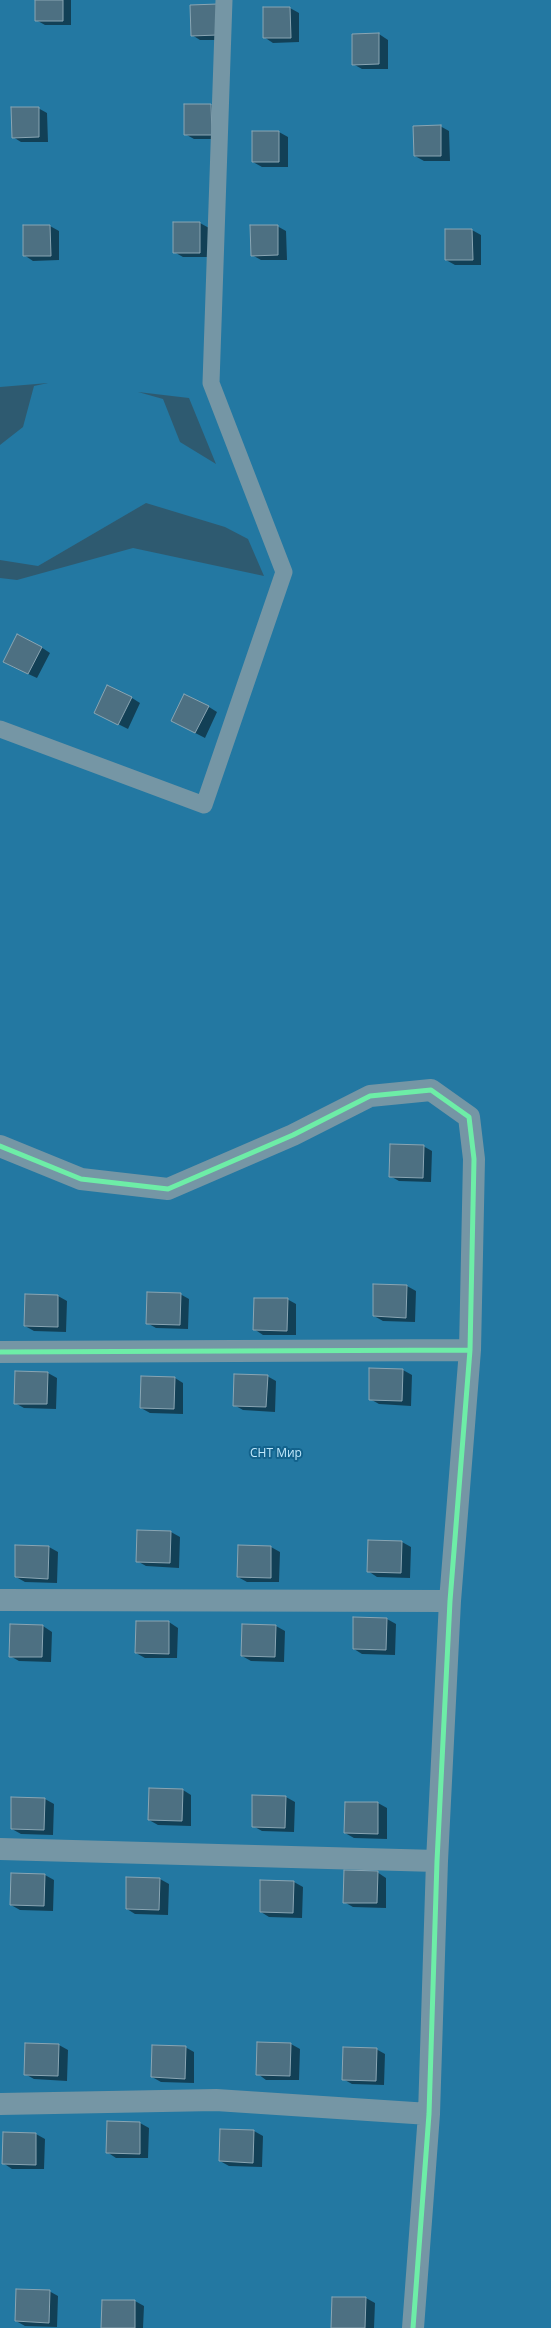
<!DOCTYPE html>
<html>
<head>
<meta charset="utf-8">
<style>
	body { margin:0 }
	canvas { display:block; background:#2e5a70 }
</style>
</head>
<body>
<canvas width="551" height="2328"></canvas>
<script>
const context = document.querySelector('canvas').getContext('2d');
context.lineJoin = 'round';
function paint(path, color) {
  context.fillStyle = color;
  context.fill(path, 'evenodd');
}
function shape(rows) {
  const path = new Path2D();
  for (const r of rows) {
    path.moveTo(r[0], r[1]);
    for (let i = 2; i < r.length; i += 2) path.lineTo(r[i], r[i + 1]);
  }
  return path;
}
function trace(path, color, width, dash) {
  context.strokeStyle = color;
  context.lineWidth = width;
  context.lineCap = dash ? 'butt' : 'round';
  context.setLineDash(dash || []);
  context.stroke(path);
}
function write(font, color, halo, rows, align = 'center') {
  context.font = font + ' "Open Sans",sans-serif';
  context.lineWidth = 4;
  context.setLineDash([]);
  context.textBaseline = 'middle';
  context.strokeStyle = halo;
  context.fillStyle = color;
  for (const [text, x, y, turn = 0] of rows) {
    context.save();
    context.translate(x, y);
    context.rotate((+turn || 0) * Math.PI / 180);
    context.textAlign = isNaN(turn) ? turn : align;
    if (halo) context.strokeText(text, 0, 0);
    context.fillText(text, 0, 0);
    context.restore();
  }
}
paint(shape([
	[0,0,551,0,551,2328,0,2328,0,578,17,580,133,548,264,576,248,539,225,527,146,503,38,566,0,560,0,445,23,427,34,386,48,383,0,387],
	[138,392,189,398,216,464,180,442,163,399]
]), '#2378a2');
paint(shape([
	[36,0,71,0,71,25,45,25,36,20],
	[191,6,227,40,200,40,192,35],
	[264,8,290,8,299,13,299,42,273,43,264,37],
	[379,34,388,40,388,69,362,69,353,64],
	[211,105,220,110,220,139,194,139,185,134],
	[38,108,47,113,48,142,21,142,13,137],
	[440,126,449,131,450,161,424,161,415,156],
	[279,132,288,137,288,167,262,167,253,162],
	[200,223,209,228,209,257,183,257,174,252],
	[50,226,59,231,59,260,33,261,24,255],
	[277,226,286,231,287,260,261,260,252,255],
	[446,230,472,230,481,235,481,265,455,265,446,260],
	[41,647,50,653,37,678,13,667],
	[132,698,140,703,128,729,104,717],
	[209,707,217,712,205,738,172,721],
	[423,1146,432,1151,431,1182,399,1181,390,1176],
	[374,1285,407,1286,416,1291,415,1322,383,1321,374,1316],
	[180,1294,189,1299,188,1329,156,1328,147,1323],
	[26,1295,58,1296,67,1301,66,1332,34,1331,25,1326],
	[287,1299,296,1304,296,1335,263,1335,254,1329],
	[370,1369,403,1370,412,1375,411,1406,379,1404,370,1399],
	[16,1372,48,1373,57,1378,56,1409,24,1408,15,1403],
	[267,1376,276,1381,275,1412,243,1410,234,1405],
	[175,1378,183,1383,183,1414,150,1413,141,1408],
	[171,1532,180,1537,179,1568,146,1566,137,1561],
	[402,1542,411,1547,410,1578,377,1577,368,1571],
	[239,1546,271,1547,280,1552,279,1582,247,1582,238,1577],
	[49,1547,58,1552,57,1583,25,1582,16,1577],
	[387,1619,396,1624,395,1655,362,1654,354,1649],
	[137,1622,169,1622,178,1628,177,1658,145,1658,136,1653],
	[10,1625,43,1626,52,1632,51,1662,19,1661,10,1656],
	[276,1626,285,1631,284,1662,251,1661,242,1656],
	[183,1790,191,1795,191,1826,158,1825,149,1820],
	[286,1797,295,1802,294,1832,262,1831,253,1826],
	[45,1799,54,1804,53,1835,21,1834,12,1829],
	[346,1803,378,1803,387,1808,387,1839,354,1838,345,1833],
	[377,1872,386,1878,386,1908,353,1907,344,1902],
	[45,1875,54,1880,53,1911,20,1910,11,1905],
	[160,1879,169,1884,168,1915,135,1914,127,1909],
	[294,1882,303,1887,302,1918,269,1917,261,1912],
	[291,2044,300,2049,299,2080,266,2080,258,2074],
	[59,2045,68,2050,67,2081,34,2079,25,2074],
	[185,2047,194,2052,194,2083,161,2082,152,2077],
	[376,2049,385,2054,384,2085,352,2084,343,2079],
	[140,2123,149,2128,148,2158,116,2158,107,2152],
	[254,2131,263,2136,262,2167,229,2166,220,2161],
	[4,2133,36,2134,45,2139,44,2169,12,2169,3,2163],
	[49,2291,58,2296,57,2327,25,2326,16,2321],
	[366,2298,375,2303,374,2328,333,2328],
	[103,2301,135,2301,144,2306,143,2328,102,2328]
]), '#0007');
const building = shape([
	[35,0,63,0,63,21,35,21,35,0],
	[218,4,218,35,191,36,190,5,218,4],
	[263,7,290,7,291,38,263,38,263,7],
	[379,33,379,64,352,65,352,34,379,33],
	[184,104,211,104,212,135,184,135,184,104],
	[11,107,39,107,39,137,12,138,11,107],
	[441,125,441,156,414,156,413,126,441,125],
	[252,131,279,131,279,162,252,162,252,131],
	[173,222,200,222,200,253,173,253,173,222],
	[23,225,50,225,51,256,23,256,23,225],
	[250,225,278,225,278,255,251,256,250,225],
	[445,229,472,229,473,260,445,260,445,229],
	[17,634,42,647,28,674,3,662,17,634],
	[107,685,132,697,118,725,94,713,107,685],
	[184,694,209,706,195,733,171,721,184,694],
	[390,1144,424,1145,423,1178,389,1177,390,1144],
	[373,1284,407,1285,406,1318,373,1316,373,1284],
	[147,1292,181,1293,180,1325,146,1324,147,1292],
	[25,1294,58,1295,58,1327,24,1326,25,1294],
	[254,1298,288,1298,287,1331,253,1330,254,1298],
	[369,1368,403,1369,402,1401,369,1400,369,1368],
	[15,1371,48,1372,47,1404,14,1404,15,1371],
	[234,1374,268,1375,266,1407,233,1406,234,1374],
	[141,1376,175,1377,174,1409,140,1408,141,1376],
	[137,1530,171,1531,170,1563,136,1562,137,1530],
	[368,1540,402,1541,401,1573,367,1572,368,1540],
	[15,1545,49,1546,48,1579,15,1577,15,1545],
	[238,1545,271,1546,271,1578,237,1577,238,1545],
	[353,1617,387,1618,386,1650,353,1649,353,1617],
	[136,1621,169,1621,169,1654,135,1653,136,1621],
	[10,1624,43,1625,42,1657,9,1657,10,1624],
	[242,1624,276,1625,275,1657,241,1656,242,1624],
	[149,1788,183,1789,182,1821,148,1820,149,1788],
	[252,1795,286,1796,285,1828,252,1827,252,1795],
	[11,1797,45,1798,44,1830,11,1829,11,1797],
	[345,1802,378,1802,378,1834,344,1833,345,1802],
	[344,1870,378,1871,377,1903,343,1903,344,1870],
	[11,1873,45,1874,44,1906,10,1905,11,1873],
	[126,1877,160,1878,159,1910,126,1909,126,1877],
	[260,1880,294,1881,293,1913,260,1912,260,1880],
	[257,2042,291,2043,290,2076,256,2075,257,2042],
	[25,2043,59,2044,58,2076,24,2075,25,2043],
	[152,2045,186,2046,185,2079,151,2077,152,2045],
	[343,2047,377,2048,376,2081,342,2080,343,2047],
	[107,2121,140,2122,140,2154,106,2153,107,2121],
	[220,2129,254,2130,253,2163,219,2161,220,2129],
	[3,2132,36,2133,36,2165,2,2164,3,2132],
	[16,2289,50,2290,49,2323,15,2321,16,2289],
	[332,2297,366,2297,365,2328,331,2328,332,2297],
	[102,2300,135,2300,135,2328,101,2328,102,2300]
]);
paint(building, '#4d7082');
trace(building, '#89a5b3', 1);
trace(shape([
	[0,729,204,805,284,572,211,383,224,0]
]), '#7596a5', 17);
trace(shape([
	[0,1146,81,1179,168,1189,293,1135,370,1096,431,1090,469,1117,474,1159,470,1350,450,1601,437,1861,429,2114,413,2328],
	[0,1352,470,1350],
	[0,1600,450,1601],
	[0,1849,437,1861],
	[0,2104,216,2100,429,2114]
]), '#7596a5', 22);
trace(shape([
	[0,1146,81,1179,168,1189,293,1135,370,1096,431,1090,469,1117,474,1159,470,1350,450,1601,437,1861,429,2114,413,2328],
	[0,1352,470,1350]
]), '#6deda7', 5);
write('12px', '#c1e9fc', '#12628c', [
	["СНТ Мир",276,1454]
]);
</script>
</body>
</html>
